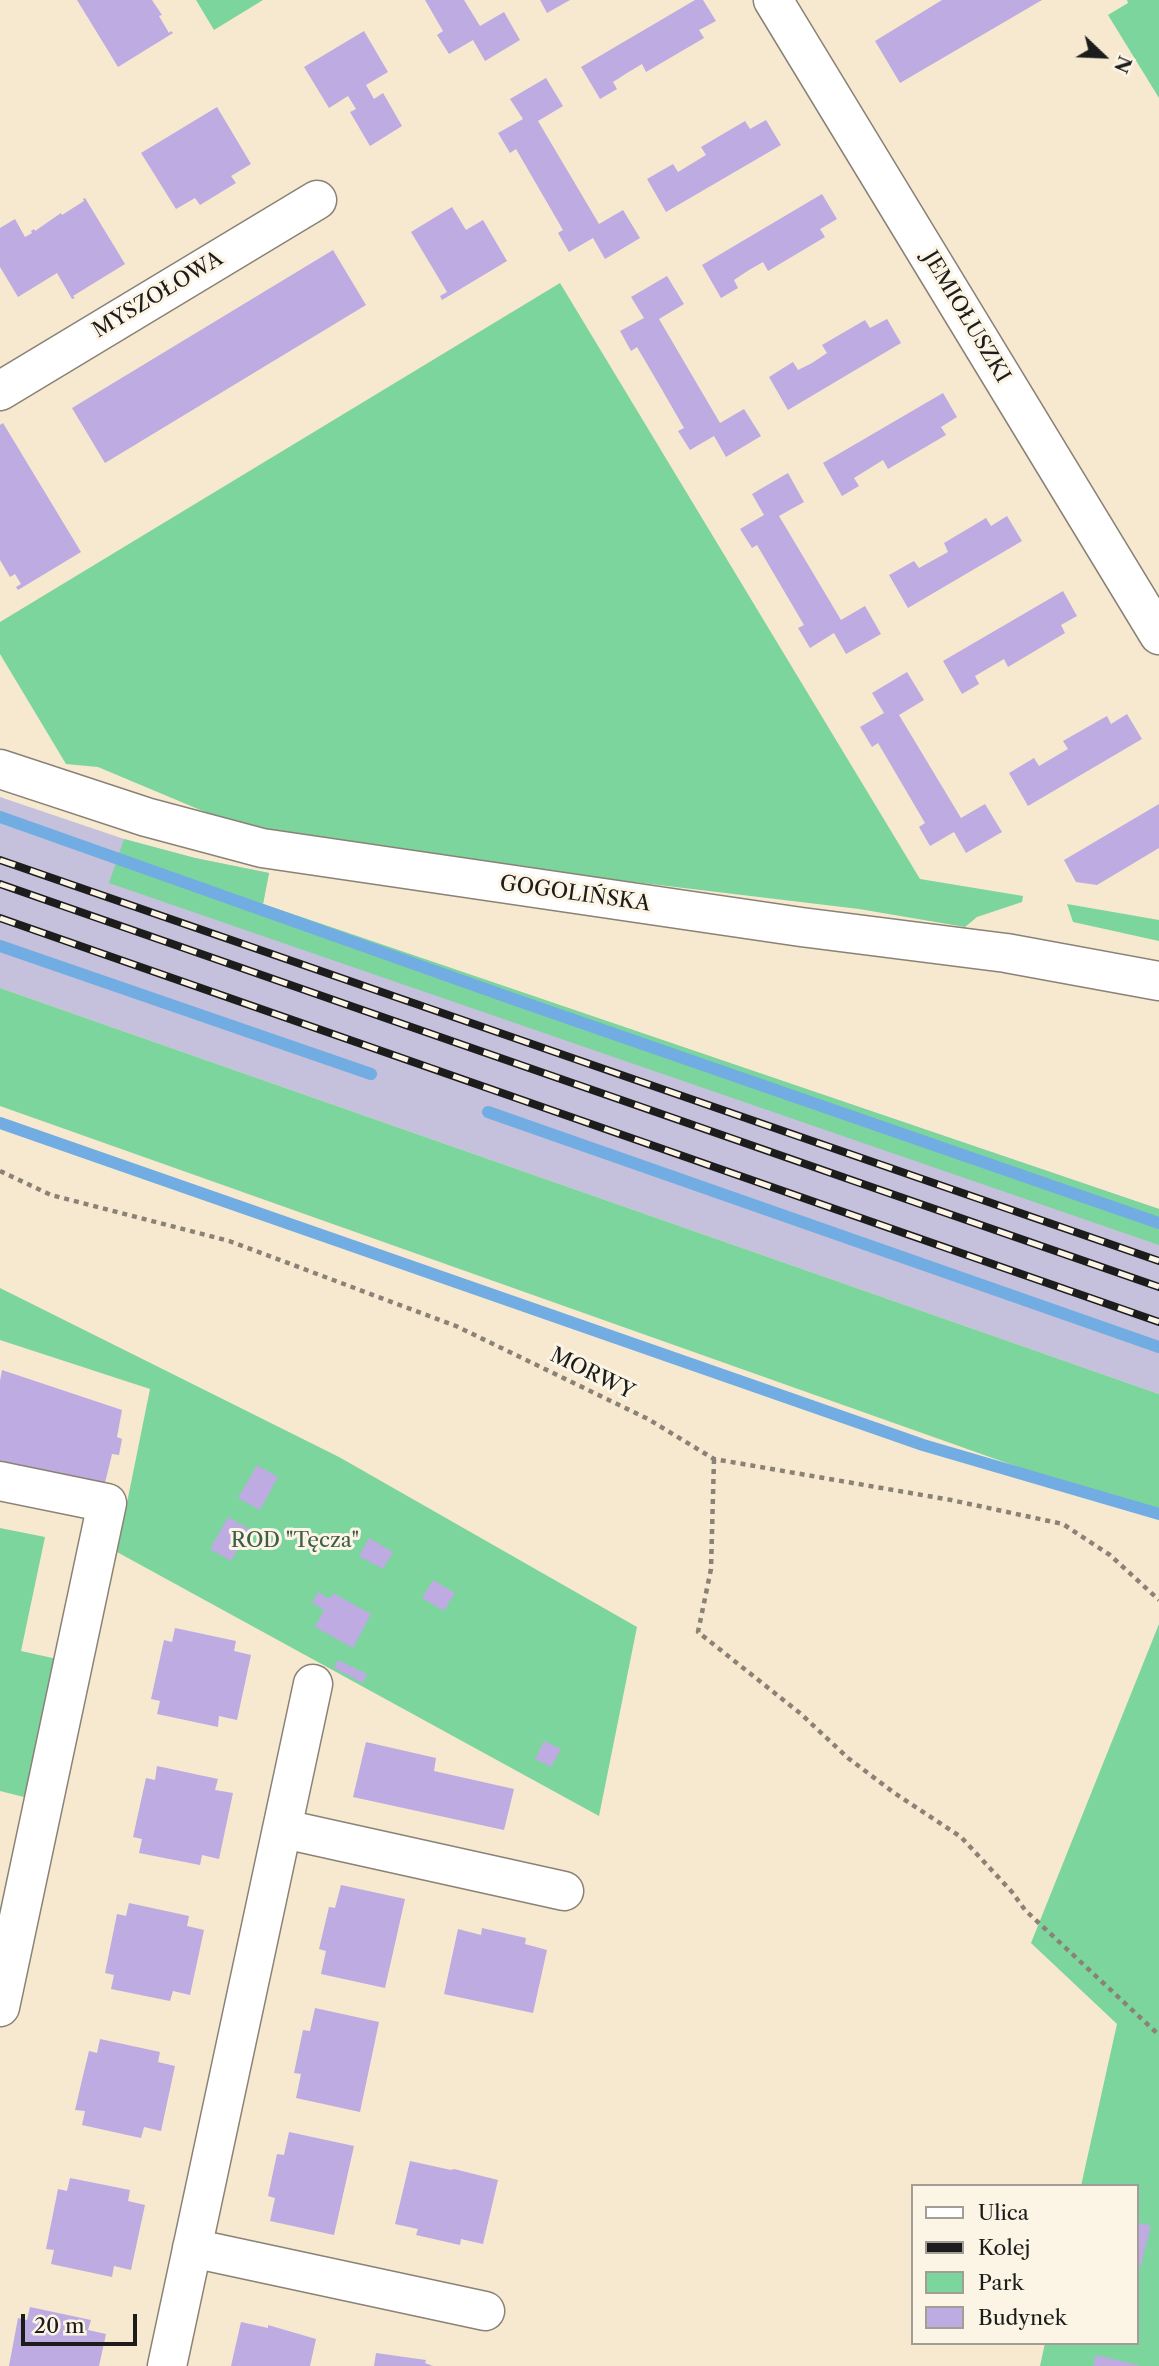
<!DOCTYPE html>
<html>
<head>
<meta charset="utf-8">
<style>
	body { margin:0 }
	#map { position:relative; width:1159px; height:2366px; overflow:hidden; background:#f7e8d0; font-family:"Libre Caslon Text",serif }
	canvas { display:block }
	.legend { position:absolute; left:911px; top:2184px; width:228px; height:161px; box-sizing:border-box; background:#fcf5e5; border:2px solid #a29e95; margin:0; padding:9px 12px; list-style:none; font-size:21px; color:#1c1c1c }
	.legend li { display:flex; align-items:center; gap:14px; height:35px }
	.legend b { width:35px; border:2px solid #a29e95 }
	.north { position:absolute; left:1068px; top:21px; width:70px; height:70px; -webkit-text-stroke:5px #fcf5e5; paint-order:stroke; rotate:113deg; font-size:19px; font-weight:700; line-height:28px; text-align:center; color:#1c1c1c }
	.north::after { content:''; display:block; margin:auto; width:24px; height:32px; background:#1c1c1c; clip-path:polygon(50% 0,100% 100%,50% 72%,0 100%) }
	.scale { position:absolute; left:21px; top:2314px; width:116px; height:32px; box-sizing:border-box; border:4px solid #1c1c1c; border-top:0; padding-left:9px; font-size:21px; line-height:24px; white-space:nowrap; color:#1c1c1c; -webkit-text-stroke:5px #fcf5e5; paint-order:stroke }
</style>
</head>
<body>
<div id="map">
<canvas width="1159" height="2366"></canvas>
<ul class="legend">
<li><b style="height:9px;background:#fff"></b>Ulica</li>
<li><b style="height:9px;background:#1c1c1c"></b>Kolej</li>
<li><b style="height:19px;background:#7cd59c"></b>Park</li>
<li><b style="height:19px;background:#bdabe1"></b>Budynek</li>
</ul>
<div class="north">N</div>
<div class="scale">20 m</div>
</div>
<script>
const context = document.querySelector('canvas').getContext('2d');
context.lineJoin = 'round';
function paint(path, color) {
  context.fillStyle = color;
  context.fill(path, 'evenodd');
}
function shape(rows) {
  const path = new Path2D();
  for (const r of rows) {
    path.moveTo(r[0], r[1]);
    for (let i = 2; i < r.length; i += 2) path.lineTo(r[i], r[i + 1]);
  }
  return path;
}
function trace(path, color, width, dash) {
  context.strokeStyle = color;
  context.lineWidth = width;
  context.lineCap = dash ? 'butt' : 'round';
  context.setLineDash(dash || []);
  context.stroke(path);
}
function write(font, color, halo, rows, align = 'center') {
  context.font = font + ' "Libre Caslon Text",serif';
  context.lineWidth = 6;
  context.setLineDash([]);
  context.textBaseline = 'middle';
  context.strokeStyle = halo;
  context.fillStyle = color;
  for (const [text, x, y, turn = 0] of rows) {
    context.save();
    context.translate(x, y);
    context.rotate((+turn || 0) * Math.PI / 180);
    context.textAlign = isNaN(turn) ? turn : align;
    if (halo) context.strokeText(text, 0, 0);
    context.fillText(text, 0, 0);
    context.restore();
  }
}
paint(shape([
	[0,797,124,839,195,858,269,873,263,904,1159,1209,1159,1394,0,988]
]), '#c5c0db');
paint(shape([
	[196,0,263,0,214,30],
	[1127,0,1159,0,1159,98,1108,15,1128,3],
	[560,283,920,879,1023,896,1022,902,977,917,965,927,859,909,267,838,98,767,66,764,0,654,0,622],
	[124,839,195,858,269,873,263,904,1159,1209,1159,1245,109,883],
	[1067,904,1159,920,1159,941,1073,922],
	[0,988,1159,1394,1159,1517,0,1106],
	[0,1288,339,1457,637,1627,599,1816,117,1552,150,1389,0,1340],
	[0,1528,45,1537,21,1651,57,1659,28,1798,0,1791],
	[1159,1624,1159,2366,1040,2366,1045,2343,1136,2343,1136,2186,1081,2186,1117,2024,1031,1943]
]), '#7cd59c');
trace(shape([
	[0,817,516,1000,1159,1223],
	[0,946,371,1074],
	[488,1112,1159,1347],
	[0,1123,923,1445,1159,1514]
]), '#71ade2', 12);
paint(shape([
	[77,0,152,0,162,15,159,16,169,33,171,31,173,33,118,67],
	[425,0,464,0,480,26,504,12,520,40,485,61,473,40,449,54,437,35,443,31],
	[540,0,570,0,547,13],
	[695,0,703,0,716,21,699,30,704,38,646,72,642,64,627,73,613,82,617,89,600,99,581,67],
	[942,0,1042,0,900,83,875,41],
	[364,31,388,72,366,85,374,99,383,93,402,126,370,146,350,112,356,109,348,96,329,108,304,67],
	[546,78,563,106,538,121,599,224,623,210,640,238,605,259,593,238,569,252,558,233,563,230,516,149,510,153,498,133,523,119,510,99],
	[217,107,251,164,231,176,236,183,200,205,195,198,176,209,141,153],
	[766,120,781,145,666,212,647,179,673,164,678,172,706,155,701,147,745,121,750,129],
	[822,194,837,219,820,229,825,237,768,271,763,262,749,270,734,280,738,288,721,298,702,265],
	[85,198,125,264,73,296,75,298,72,299,57,273,18,297,0,267,0,228,15,219,25,237,32,233,31,231,34,229,35,231,61,213,62,215,84,201,83,199],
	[452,207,466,230,483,220,507,261,442,300,440,296,447,292,411,232],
	[333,250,366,305,105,463,72,408],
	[667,276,684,304,659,319,720,423,744,409,761,436,726,457,714,436,690,450,678,431,684,428,661,388,637,347,631,351,620,331,644,318,631,297],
	[887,319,901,343,788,410,769,377,793,362,798,370,812,363,827,353,822,345,865,320,870,328],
	[943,393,957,417,941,427,946,435,888,469,883,460,854,478,859,486,842,496,823,463],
	[3,423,81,552,18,590,16,587,21,584,15,574,10,577,0,560,0,425],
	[788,473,804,502,779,516,841,620,865,606,881,634,846,654,834,633,810,648,798,628,804,625,757,545,752,548,740,529,764,515,752,494],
	[1007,516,1022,541,908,608,889,575,914,561,919,568,948,552,944,543,986,518,991,526],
	[1063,591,1077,616,1061,625,1065,633,1008,667,1004,659,975,676,979,684,962,694,943,661],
	[907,672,924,700,899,715,961,818,985,804,1002,832,966,853,954,832,930,846,919,827,925,823,878,743,872,747,860,727,884,713,872,693],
	[1127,714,1142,739,1028,806,1009,773,1034,758,1039,766,1068,749,1063,741,1107,716,1111,724],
	[1159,804,1159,848,1097,885,1076,882,1064,860],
	[2,1370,122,1410,117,1437,122,1439,119,1455,112,1454,105,1483,0,1461,0,1381],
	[257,1465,278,1477,260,1510,238,1498],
	[228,1517,249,1529,231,1561,210,1549],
	[369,1538,393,1552,383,1569,359,1556],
	[433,1580,455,1593,444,1611,422,1598],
	[318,1592,330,1599,333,1593,371,1614,353,1648,315,1627,324,1610,312,1603],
	[175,1628,236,1641,234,1651,251,1655,237,1720,219,1716,218,1727,157,1714,160,1701,151,1699,164,1640,172,1642],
	[338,1660,367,1674,363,1683,334,1668],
	[544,1741,561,1749,551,1767,535,1759],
	[366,1742,436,1758,434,1771,514,1789,504,1830,353,1797],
	[157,1766,218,1779,215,1790,233,1793,219,1859,202,1855,200,1865,139,1853,142,1839,133,1837,146,1778,155,1780],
	[341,1885,405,1899,385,1988,321,1974,326,1951,319,1949,329,1907,335,1908],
	[129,1903,189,1916,187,1926,204,1930,190,1995,173,1991,170,2001,111,1989,114,1975,105,1973,117,1914,126,1916],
	[482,1928,526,1938,525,1944,547,1950,533,2013,444,1994,458,1929,481,1935],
	[315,2008,379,2022,360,2112,296,2098,301,2074,294,2073,303,2030,310,2031],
	[100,2039,160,2052,158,2062,175,2066,161,2131,144,2127,141,2138,82,2125,85,2111,75,2110,82,2080,89,2051,97,2053],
	[289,2132,354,2146,334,2235,270,2221,275,2198,268,2196,277,2154,284,2155],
	[410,2161,451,2170,454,2169,498,2180,483,2244,461,2239,460,2245,416,2235,418,2229,395,2224],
	[70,2178,130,2190,128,2201,145,2205,131,2270,114,2266,112,2277,51,2264,54,2250,46,2249,58,2189,67,2191],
	[1136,2222,1151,2226,1140,2268,1136,2267],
	[30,2307,91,2320,88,2330,106,2334,99,2366,9,2366,18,2318,27,2320],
	[241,2322,268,2328,268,2325,316,2339,310,2366,231,2366],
	[376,2353,426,2360,425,2363,433,2366,374,2366],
	[1096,2355,1138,2365,1138,2366,1093,2366]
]), '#bdabe1');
const minor = shape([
	[773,0,1159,635],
	[0,391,317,200],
	[0,769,146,817,262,848,801,927,1006,953,1159,981],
	[0,1481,107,1503,0,2007],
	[284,1829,564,1891],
	[192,2248,485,2311],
	[167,2366,313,1684]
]);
trace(minor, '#8a8276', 41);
trace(shape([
	[0,1171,51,1195,229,1241,456,1326,648,1419,714,1459,951,1500,1063,1524,1110,1555,1159,1600],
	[714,1459,711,1569,698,1632,801,1714,848,1758,893,1792,961,1837,1012,1892,1025,1910,1159,2035]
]), '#8a8276', 4.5, [5, 5]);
trace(minor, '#fff', 38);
const rail = shape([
	[0,860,1159,1261],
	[0,884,1159,1287],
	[0,918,1159,1322]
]);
trace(rail, '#1c1c1c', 8);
trace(rail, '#fcf5e5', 5, [16]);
write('21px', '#1c1c1c', '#fcf5e5', [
	["MYSZOŁOWA",158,295,-31],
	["JEMIOŁUSZKI",966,317,59],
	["GOGOLIŃSKA",575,894,8],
	["MORWY",592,1374,26]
]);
write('21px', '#3e5d49', '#fcf5e5', [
	["ROD \"Tęcza\"",295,1541]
]);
</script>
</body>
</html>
